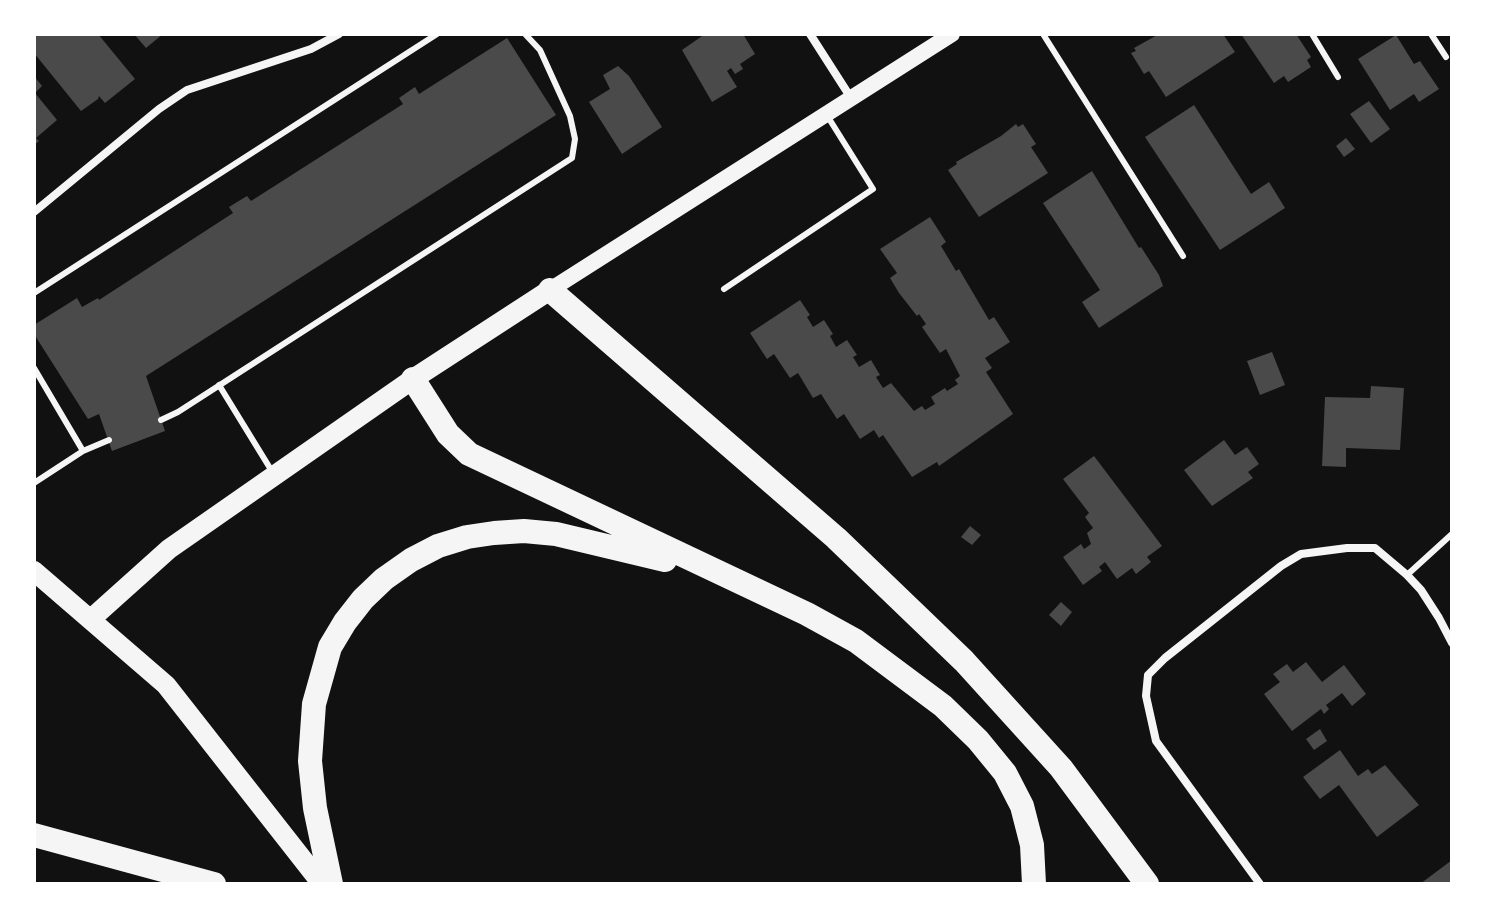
<!DOCTYPE html>
<html>
<head>
<meta charset="utf-8">
<style>
	body { margin:0 }
	#map { position:relative; width:1486px; height:918px; overflow:hidden; background:#111; font-family:"Open Sans",sans-serif }
	canvas { display:block }
	.frame { position:absolute; inset:0; border:36px solid #fff; pointer-events:none }
</style>
</head>
<body>
<div id="map">
<canvas width="1486" height="918"></canvas>
<div class="frame"></div>
</div>
<script>
const context = document.querySelector('canvas').getContext('2d');
context.lineJoin = 'round';
function paint(path, color) {
  context.fillStyle = color;
  context.fill(path, 'evenodd');
}
function shape(rows) {
  const path = new Path2D();
  for (const r of rows) {
    path.moveTo(r[0], r[1]);
    for (let i = 2; i < r.length; i += 2) path.lineTo(r[i], r[i + 1]);
  }
  return path;
}
function trace(path, color, width, dash) {
  context.strokeStyle = color;
  context.lineWidth = width;
  context.lineCap = dash ? 'butt' : 'round';
  context.setLineDash(dash || []);
  context.stroke(path);
}
paint(shape([
	[34,34,98,34,135,79,105,103,99,96,98,99,81,111,34,53],
	[134,34,163,34,146,48],
	[705,34,743,34,755,54,740,64,743,69,735,74,731,68,727,71,737,87,712,102,682,50],
	[1159,34,1223,34,1235,52,1166,97,1149,71,1144,74,1131,53,1136,51,1134,48],
	[1241,34,1296,34,1311,57,1307,60,1311,67,1288,82,1284,76,1274,83],
	[1396,35,1414,64,1420,61,1439,89,1419,102,1414,94,1390,110,1358,59],
	[507,38,556,115,146,376,165,431,112,451,99,414,88,419,34,334,34,325,77,298,82,307,98,298,99,300,233,213,229,207,247,196,251,201,403,104,399,98,415,87,419,94],
	[618,66,629,76,662,127,622,154,589,102,610,89,603,75],
	[34,76,42,86,35,93,57,120,36,138,39,141,34,145],
	[1369,101,1390,129,1371,143,1350,114],
	[1194,105,1251,194,1269,182,1285,208,1220,250,1145,137],
	[1016,124,1018,127,1023,124,1036,144,1031,147,1048,173,979,217,948,170,957,164,956,162,1001,136],
	[1346,138,1355,149,1344,157,1336,146],
	[1092,171,1139,248,1141,247,1159,275,1163,286,1099,328,1082,302,1100,290,1043,203],
	[930,217,946,242,941,246,956,271,959,269,989,320,994,317,1010,342,985,358,992,368,986,372,1013,414,939,466,937,462,912,477,883,435,879,438,874,430,860,439,844,414,837,419,821,394,813,398,798,373,790,378,774,354,767,359,750,333,800,300,810,315,807,317,813,327,824,320,833,334,830,336,836,347,847,340,857,355,853,357,859,367,871,360,880,375,876,377,883,388,891,383,914,411,922,406,925,410,935,404,931,397,945,388,947,391,958,384,955,380,960,376,946,349,940,353,922,327,926,324,919,314,917,316,899,293,890,278,897,273,880,249],
	[1272,352,1285,385,1260,395,1247,361],
	[1371,386,1404,388,1400,450,1346,448,1346,467,1322,466,1325,397,1370,398],
	[1224,440,1235,455,1247,447,1259,464,1248,472,1253,478,1212,506,1184,470],
	[1094,456,1162,546,1147,557,1151,562,1136,574,1132,568,1117,579,1105,562,1099,567,1102,571,1083,585,1063,557,1081,544,1084,549,1091,544,1087,533,1093,528,1085,517,1089,513,1063,479],
	[970,526,981,535,972,545,961,537],
	[1061,602,1072,612,1061,626,1049,615],
	[1306,662,1322,682,1344,665,1366,694,1352,706,1342,693,1326,705,1329,709,1324,714,1321,709,1292,731,1264,694,1280,682,1273,674,1287,664,1293,672],
	[1320,729,1327,741,1314,750,1306,739],
	[1340,750,1358,776,1368,769,1372,774,1385,765,1419,805,1377,837,1339,785,1320,799,1303,777],
	[1452,860,1452,884,1420,884]
]), '#4a4a4a');
trace(shape([
	[1043,34,1183,256],
	[1312,34,1338,77],
	[1431,34,1446,57],
	[724,289,873,189,828,117],
	[34,293,437,34],
	[34,368,83,451,109,440],
	[219,385,273,473],
	[161,420,178,412,572,158,575,139,570,116,540,50,525,34],
	[34,483,83,451],
	[1407,575,1452,534]
]), '#f5f5f5', 6);
trace(shape([
	[810,34,851,98],
	[34,212,159,109,187,90,311,49,339,34],
	[1260,884,1156,741,1146,696,1148,675,1165,658,1281,566,1301,554,1347,548,1375,548,1407,575,1421,590,1439,618,1452,643]
]), '#f5f5f5', 8);
trace(shape([
	[550,290,952,34]
]), '#f5f5f5', 16);
trace(shape([
	[34,571,166,685,322,884],
	[91,619,169,549,413,379,550,290]
]), '#f5f5f5', 20);
trace(shape([
	[550,290,836,538,964,661,1061,768,1147,884],
	[413,379,448,434,469,454,807,614,856,641,943,706,978,740,1005,773,1022,806,1032,845,1034,884],
	[34,835,214,884],
	[331,884,315,808,310,761,314,704,330,647,345,622,363,599,384,579,411,560,438,546,467,537,494,533,524,531,556,534,665,560]
]), '#f5f5f5', 24);
</script>
</body>
</html>
